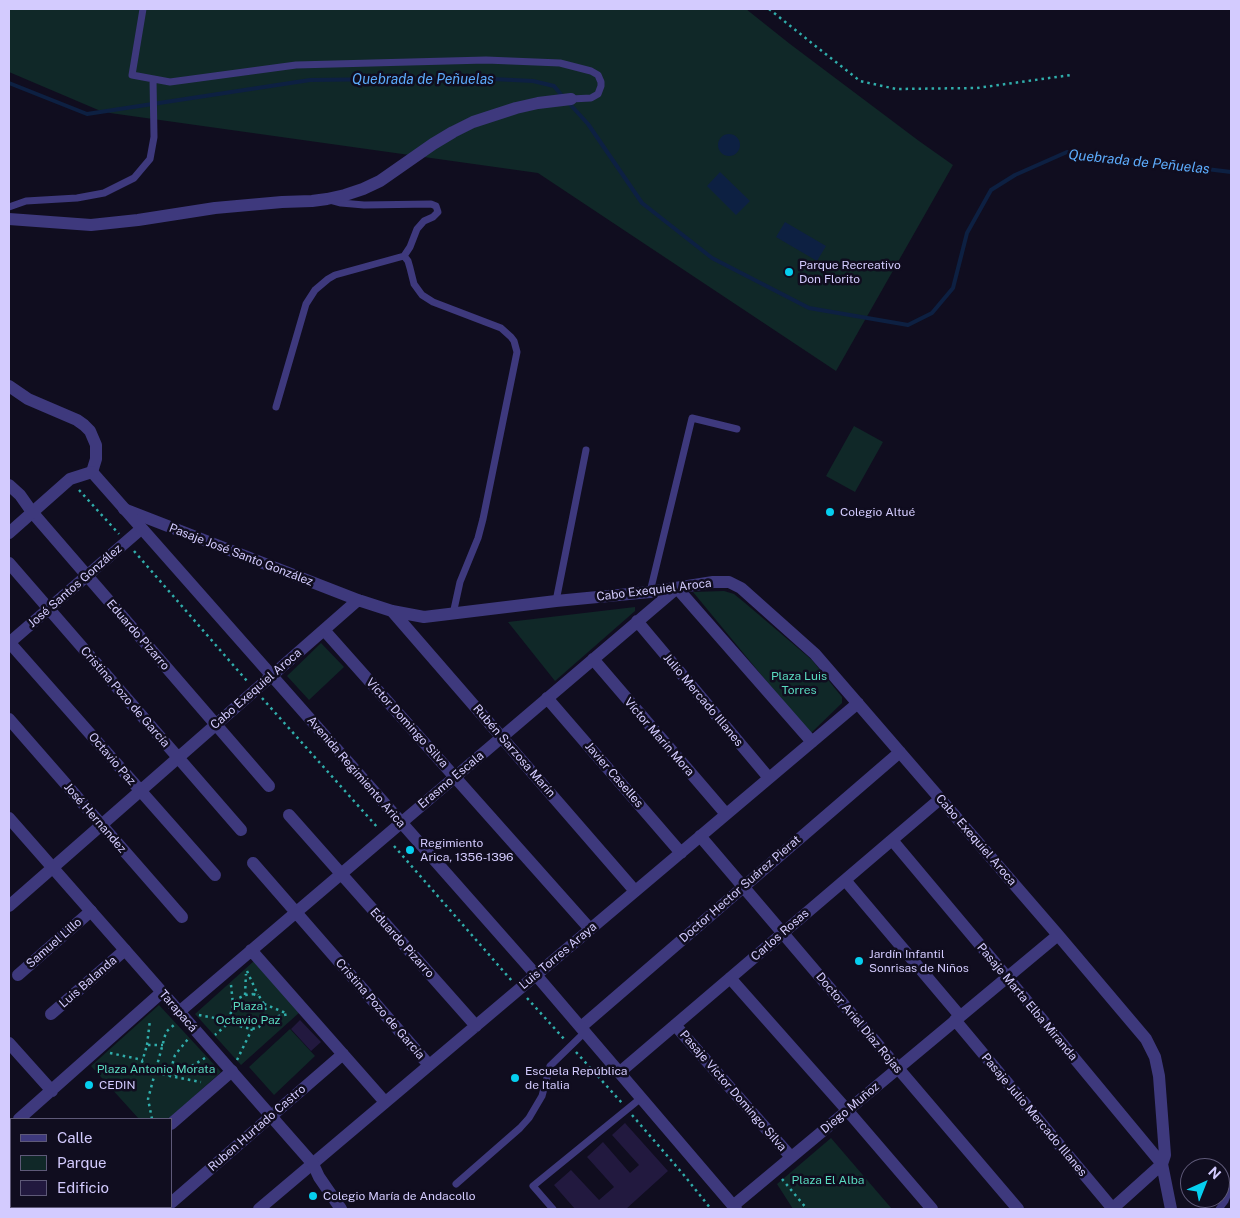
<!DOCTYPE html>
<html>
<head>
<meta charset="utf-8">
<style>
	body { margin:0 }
	#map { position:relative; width:1240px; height:1218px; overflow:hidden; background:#100d1f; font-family:"Public Sans",sans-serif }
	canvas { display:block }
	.frame { position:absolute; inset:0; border:10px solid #d3cbfe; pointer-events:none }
	.legend { position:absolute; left:10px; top:1118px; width:162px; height:90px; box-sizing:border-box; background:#100d1f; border:1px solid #5e5978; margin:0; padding:6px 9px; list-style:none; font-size:15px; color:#d3cbfe }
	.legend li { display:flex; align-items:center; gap:10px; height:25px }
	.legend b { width:25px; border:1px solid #5e5978 }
	.north { position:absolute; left:1180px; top:1158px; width:50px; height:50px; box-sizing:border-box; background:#100d1f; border:1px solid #5e5978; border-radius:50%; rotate:44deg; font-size:14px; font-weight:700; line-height:20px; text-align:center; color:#d3cbfe }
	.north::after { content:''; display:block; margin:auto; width:18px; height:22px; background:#06cfef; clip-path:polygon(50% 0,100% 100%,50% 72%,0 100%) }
</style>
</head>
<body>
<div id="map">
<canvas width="1240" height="1218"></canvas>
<div class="frame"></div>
<ul class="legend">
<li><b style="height:6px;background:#3e397d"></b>Calle</li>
<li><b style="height:14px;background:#102828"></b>Parque</li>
<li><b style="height:14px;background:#22193f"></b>Edificio</li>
</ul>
<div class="north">N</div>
</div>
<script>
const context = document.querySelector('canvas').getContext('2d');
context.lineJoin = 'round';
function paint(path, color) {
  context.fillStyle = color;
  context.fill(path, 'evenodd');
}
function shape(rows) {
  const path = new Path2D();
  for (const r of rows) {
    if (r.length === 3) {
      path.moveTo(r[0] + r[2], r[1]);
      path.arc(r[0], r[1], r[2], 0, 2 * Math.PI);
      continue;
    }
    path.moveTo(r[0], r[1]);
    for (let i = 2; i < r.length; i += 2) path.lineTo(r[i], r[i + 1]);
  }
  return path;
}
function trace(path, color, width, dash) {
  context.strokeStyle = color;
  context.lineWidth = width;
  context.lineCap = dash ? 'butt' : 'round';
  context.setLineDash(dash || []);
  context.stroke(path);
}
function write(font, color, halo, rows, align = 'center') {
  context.font = font + ' "Public Sans",sans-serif';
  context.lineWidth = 5;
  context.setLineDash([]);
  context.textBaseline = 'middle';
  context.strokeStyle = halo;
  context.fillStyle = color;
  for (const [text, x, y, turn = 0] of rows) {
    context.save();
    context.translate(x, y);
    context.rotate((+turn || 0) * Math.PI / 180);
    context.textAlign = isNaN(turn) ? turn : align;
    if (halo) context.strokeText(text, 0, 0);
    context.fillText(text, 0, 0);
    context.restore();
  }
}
paint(shape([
	[9,9,746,9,790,44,919,141,953,165,836,371,538,173,103,112,9,72],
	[854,426,883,442,855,492,826,476],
	[724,591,734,594,745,603,812,660,842,697,842,703,810,734,693,592],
	[635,607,635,611,555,681,508,622],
	[321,643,344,667,309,700,287,676],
	[254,961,300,1012,241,1065,195,1014],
	[159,1005,221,1072,169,1119,139,1119,91,1066],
	[290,1029,315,1056,274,1095,249,1067],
	[831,1138,892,1209,793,1209,777,1184]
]), '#102828');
paint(shape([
	[729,145,11],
	[720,172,750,201,736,215,707,186],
	[785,222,826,246,817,261,776,237]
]), '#0d2042');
trace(shape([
	[9,83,87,114,310,80,472,78,533,81,554,86,563,97],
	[568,102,588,124,642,203,712,258,809,308,908,325,932,313,953,288,967,233,991,190,1015,175,1067,152,1231,172]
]), '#0d2042', 4);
paint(shape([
	[300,1020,321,1042,311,1051,291,1029],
	[625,1123,668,1171,626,1209,575,1209,554,1185,571,1170,599,1200,614,1187,587,1157,603,1142,630,1173,639,1165,612,1135],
	[11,1148,11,1168,9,1165,9,1150]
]), '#22193f');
trace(shape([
	[769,9,813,44,860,81,896,89,977,88,1071,75],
	[79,490,119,534],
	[134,551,247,681],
	[262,698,378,828],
	[394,846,512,981],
	[247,971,258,995],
	[231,985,233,1004],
	[253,994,259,996,264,1004,266,1011,265,1019,259,1027,252,1029,242,1027,231,1021,230,1016,233,1005,237,999,245,995,253,994],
	[245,995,246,974],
	[527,998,565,1040],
	[264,1004,288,1014],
	[199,1015,231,1021,215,1035],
	[265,1019,289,1014,290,1013],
	[147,1045,150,1020],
	[576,1052,622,1103],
	[110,1053,143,1060],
	[237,1060,252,1029],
	[99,1065,105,1068,125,1069,148,1069,165,1075,201,1082],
	[140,1069,147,1045,163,1045],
	[169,1076,175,1055,188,1039],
	[175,1076,205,1058],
	[632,1115,683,1174,711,1209],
	[152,1119,148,1099,166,1032,175,1024],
	[782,1179,807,1209]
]), '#30adab', 2.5, [2.5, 4]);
trace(shape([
	[143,9,132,75,170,82,296,65,486,60,560,63,591,71,598,75,601,82,601,86,598,94,591,98,571,99],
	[9,207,26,201,77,198,104,193,134,178,150,159,154,137,153,79],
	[404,256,408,261,410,268,414,284,422,295,433,302,501,328,511,337,514,341,517,352,483,519,478,538,460,582,453,614],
	[276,407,306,304,315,290,328,279,335,275,404,256,410,247,417,229,424,221,433,217,438,212,436,206,431,204,364,205,341,203,330,200],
	[650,592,692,418,737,429],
	[556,601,586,450],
	[456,1184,520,1128,529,1118,542,1096,550,1066,585,1032],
	[553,1209,533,1186,641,1098],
	[1219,1209,1225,1201,1231,1185]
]), '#3e397d', 7);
trace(shape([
	[9,219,91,225,138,220,215,208,282,202,312,201,327,199,345,195,363,189,380,181,433,144,453,132,473,122,516,108,538,103,571,99],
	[9,386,28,399,77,420,84,425,90,431,96,445,96,459,92,472],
	[9,485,20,495,32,512,269,786],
	[124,509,358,600,392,611,424,617,556,601,650,592,713,582,729,582,741,588,815,654,1058,935,1146,1039,1155,1057,1159,1076,1165,1155,1162,1164,1171,1209],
	[9,563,241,830],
	[392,611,635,891],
	[637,621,769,778],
	[324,630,590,929],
	[9,642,215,875],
	[9,643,141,529],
	[593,659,726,814],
	[547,698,681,853],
	[9,719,182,917],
	[289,815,476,1026],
	[700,836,1018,1209],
	[892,840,1007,977,1162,1164],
	[253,863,429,1065],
	[845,880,960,1016],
	[9,906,358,600],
	[251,950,385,1102],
	[18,975,91,911],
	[730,978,847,1110,932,1209],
	[179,1012,677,588,812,742],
	[51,1014,125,950],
	[955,1020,1113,1209],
	[675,1025,791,1157],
	[581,1027,900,752],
	[9,1043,52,1091],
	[620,1072,940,799],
	[19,1119,162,992],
	[171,1124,232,1071],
	[9,1128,11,1126],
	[9,1140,11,1143],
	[171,1203,343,1054],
	[734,1205,1058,935],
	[68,1207,70,1209],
	[156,1207,159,1209],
	[259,1209,858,703],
	[1112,1209,1162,1164]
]), '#3e397d', 12);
trace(shape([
	[9,533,70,479,92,472,536,975,736,1209],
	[9,818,313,1164,319,1177,341,1209]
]), '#3e397d', 12);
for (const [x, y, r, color] of [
	[789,272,5,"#06cfef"],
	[830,512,5,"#06cfef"],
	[410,850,5,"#06cfef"],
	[859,961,5,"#06cfef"],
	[515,1078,5,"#06cfef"],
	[89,1085,5,"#06cfef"],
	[313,1196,5,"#06cfef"]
]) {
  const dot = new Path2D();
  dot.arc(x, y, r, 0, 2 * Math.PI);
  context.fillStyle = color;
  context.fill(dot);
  trace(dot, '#100d1f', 2);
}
write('12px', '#d3cbfe', '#100d1f', [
	["Parque Recreativo",799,265],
	["Don Florito",799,279],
	["Colegio Altué",840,512],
	["Regimiento",420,843],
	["Arica, 1356-1396",420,857],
	["Jardín Infantil",869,954],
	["Sonrisas de Niños",869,968],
	["Escuela República",525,1071],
	["de Italia",525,1085],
	["CEDIN",99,1085],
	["Colegio María de Andacollo",323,1196]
], 'left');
write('12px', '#d3cbfe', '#100d1f', [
	["Pasaje José Santo González",241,555,21],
	["José Santos González",75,586,-41],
	["Cabo Exequiel Aroca",654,590,-7],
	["Eduardo Pizarro",138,635,49],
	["Cabo Exequiel Aroca",256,689,-41],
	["Cristina Pozo de García",125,697,49],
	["Julio Mercado Illanes",703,700,50],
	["Víctor Domingo Silva",407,723,48],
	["Víctor Marín Mora",659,737,49],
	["Rubén Sarzosa Marín",514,751,49],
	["Octavio Paz",112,759,49],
	["Avenida Regimiento Arica",356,772,49],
	["Javier Caselles",614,775,49],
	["Erasmo Escala",451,780,-40],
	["José Hernandez",95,818,49],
	["Cabo Exequiel Aroca",976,840,49],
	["Doctor Hector Suárez Pierat",740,889,-41],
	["Carlos Rosas",780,935,-41],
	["Samuel Lillo",54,943,-41],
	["Eduardo Pizarro",402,943,48],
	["Luis Torres Araya",558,956,-40],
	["Luis Balanda",88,982,-41],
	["Pasaje Marta Elba Miranda",1027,1002,50],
	["Cristina Pozo de García",380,1009,49],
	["Tarapacá",178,1011,49],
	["Doctor Ariel Díaz Rojas",859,1023,50],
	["Pasaje Víctor Domingo Silva",733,1091,49],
	["Diego Muñoz",850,1108,-40],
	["Pasaje Julio Mercado Illanes",1034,1115,50],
	["Ruben Hurtado Castro",257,1128,-41]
]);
write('12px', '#5adbc0', '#100d1f', [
	["Plaza Luis",799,676],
	["Torres",799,690],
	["Plaza",248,1006],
	["Octavio Paz",248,1020],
	["Plaza Antonio Morata",156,1069],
	["Plaza El Alba",828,1180]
]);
write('italic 14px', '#5cabfb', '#100d1f', [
	["Quebrada de Peñuelas",423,80],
	["Quebrada de Peñuelas",1139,162,6]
]);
</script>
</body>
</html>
